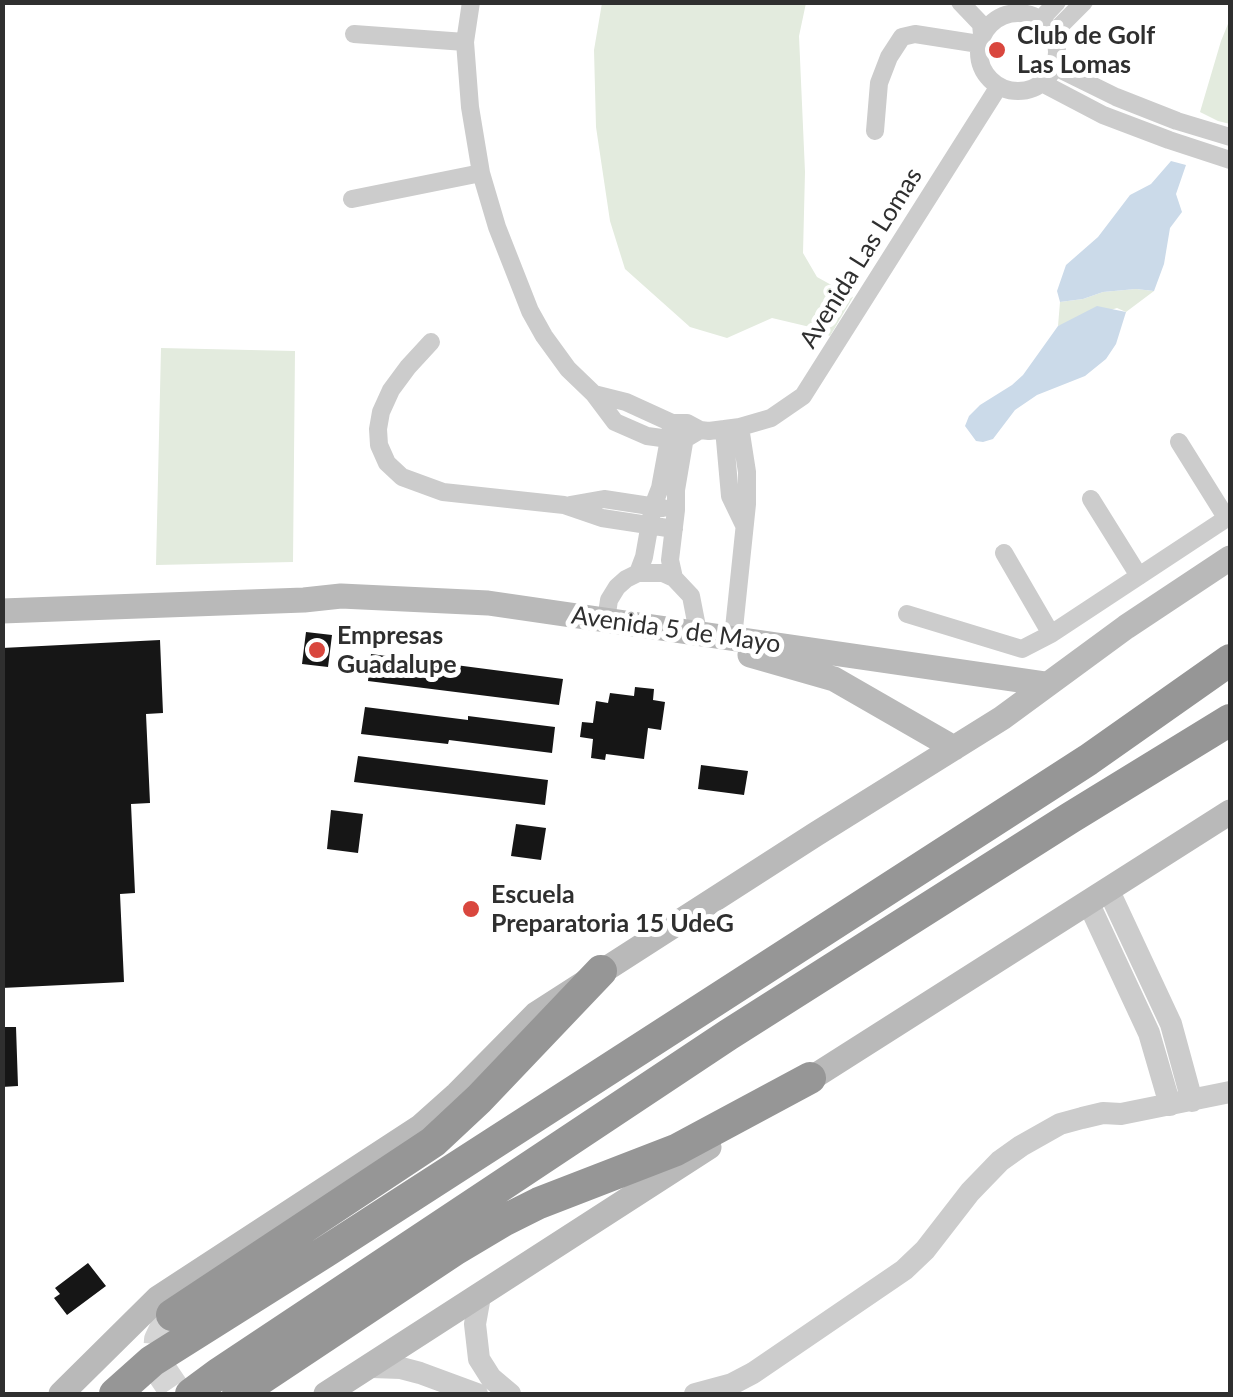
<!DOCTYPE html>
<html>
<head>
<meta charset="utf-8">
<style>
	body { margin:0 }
	#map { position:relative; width:1233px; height:1397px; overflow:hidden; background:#fff; font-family:Lato,sans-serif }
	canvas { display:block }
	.frame { position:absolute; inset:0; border:5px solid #2f2f2f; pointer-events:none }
</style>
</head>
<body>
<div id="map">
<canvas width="1233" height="1397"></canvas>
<div class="frame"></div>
</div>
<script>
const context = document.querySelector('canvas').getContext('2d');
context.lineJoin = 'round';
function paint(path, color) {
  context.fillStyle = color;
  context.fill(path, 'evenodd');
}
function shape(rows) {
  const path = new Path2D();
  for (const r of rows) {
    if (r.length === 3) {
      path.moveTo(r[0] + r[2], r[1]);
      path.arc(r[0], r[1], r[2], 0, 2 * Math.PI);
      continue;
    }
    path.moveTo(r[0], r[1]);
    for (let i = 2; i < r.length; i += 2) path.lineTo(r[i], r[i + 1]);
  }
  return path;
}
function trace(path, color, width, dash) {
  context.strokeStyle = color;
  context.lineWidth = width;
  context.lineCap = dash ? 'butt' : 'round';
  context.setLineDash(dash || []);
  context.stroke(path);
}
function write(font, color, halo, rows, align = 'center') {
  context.font = font + ' Lato,sans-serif';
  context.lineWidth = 10;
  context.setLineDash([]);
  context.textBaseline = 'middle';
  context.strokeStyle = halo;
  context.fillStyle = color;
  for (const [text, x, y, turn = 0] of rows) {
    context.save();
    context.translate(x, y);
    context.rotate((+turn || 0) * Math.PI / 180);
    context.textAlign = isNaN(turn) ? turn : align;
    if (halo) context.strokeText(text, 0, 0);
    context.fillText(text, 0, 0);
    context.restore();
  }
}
paint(shape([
	[602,3,806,3,799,36,805,172,803,253,817,277,853,297,830,336,810,327,772,318,727,338,690,327,625,269,610,221,596,127,594,50],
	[1230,19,1230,124,1218,121,1200,112,1221,41],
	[1136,289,1154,291,1126,312,1117,308,1058,326,1060,302,1083,299,1103,292],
	[161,348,295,351,293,562,156,565]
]), '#e3ebde');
paint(shape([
	[1171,161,1186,165,1176,194,1182,212,1170,228,1164,264,1154,291,1136,289,1103,292,1083,299,1060,302,1057,291,1066,265,1098,237,1130,195,1151,184],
	[1097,306,1126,312,1116,344,1106,359,1085,376,1037,395,1015,410,993,439,983,442,976,441,965,426,969,416,980,405,1012,385,1023,375,1058,326]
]), '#cbdae9');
paint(shape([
	[306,632,332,635,328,667,302,664],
	[160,640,163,713,146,714,150,803,131,804,135,893,120,894,124,982,2,988,2,648],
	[371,654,563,679,559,705,368,681],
	[635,687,654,689,653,700,665,702,661,730,648,728,644,759,606,754,605,760,591,758,593,739,580,737,582,722,593,723,596,701,608,703,610,693,634,696],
	[365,707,468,720,468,716,555,727,552,753,449,740,448,744,361,734],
	[358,756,548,780,545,805,354,782],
	[701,765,748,771,744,795,698,789],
	[331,810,363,814,358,853,327,849],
	[516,824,546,828,541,860,511,856],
	[2,1027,16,1027,18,1086,2,1087],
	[88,1263,106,1286,67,1315,54,1298,60,1294,55,1288]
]), '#161616');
trace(shape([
	[172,1315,160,1340,158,1366,177,1394]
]), '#d5d5d5', 32, [32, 16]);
trace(shape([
	[471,2,465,42,470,107,481,173,497,227,530,311,544,336,568,369,594,394,615,422,647,436,669,439,685,439,700,430],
	[960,2,981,24,982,34],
	[1018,52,39],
	[1041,19,1057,2],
	[1053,33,1084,2],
	[354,34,465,42],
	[1055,67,1116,97,1177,121,1230,137],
	[1042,83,1103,115,1169,140,1230,160],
	[875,131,879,83,889,57,902,37,915,34,979,44],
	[352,199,481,173],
	[431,342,408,367,391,390,381,412,378,429,379,445,387,463,402,477,443,492,564,505,602,518,674,529],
	[594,394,626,402,672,423,687,423,700,430,709,431,740,427,771,418,803,396,999,86],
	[724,429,730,496,744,525],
	[1179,442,1227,519],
	[1091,499,1139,576],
	[570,505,604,499,663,508],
	[1004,553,1051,634],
	[638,573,644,557,653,506,660,488,671,428],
	[674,578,670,560,676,510,676,490,686,431],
	[907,614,1022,649,1051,634,1230,516],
	[606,620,609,600,617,587,626,579,638,573,663,573,674,578,691,596,698,632],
	[733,638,747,504,747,472,740,427]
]), '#ccc', 18);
trace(shape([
	[1108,889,1171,1024,1192,1101],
	[1088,902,1149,1033,1170,1105],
	[480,1296,475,1324,479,1359,491,1378,510,1394],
	[372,1367,401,1368,420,1373,477,1394],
	[695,1394,732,1384,753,1373,904,1270,925,1250,970,1192,1000,1161,1021,1146,1060,1124,1082,1118,1103,1113,1121,1114,1230,1092]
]), '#ccc', 22);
trace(shape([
	[2,611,304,600,341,596,488,603,1046,684],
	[750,655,834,679,954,748],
	[796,1088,1230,812],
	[61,1394,158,1298,420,1127,457,1094,536,1014,816,834,1002,718,1126,627,1230,558],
	[326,1394,709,1147]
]), '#b9b9b9', 25);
trace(shape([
	[172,1315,433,1142,479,1099,601,971],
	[115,1394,152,1361,325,1252,1088,760,1230,660],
	[191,1394,218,1374,728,1035,1070,818,1230,720],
	[238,1394,456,1249,503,1221,539,1203,676,1150,810,1078]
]), '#969696', 32);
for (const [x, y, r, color] of [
	[997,50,10,"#d9473e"],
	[317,650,10,"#d9473e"],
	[471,909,10,"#d9473e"]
]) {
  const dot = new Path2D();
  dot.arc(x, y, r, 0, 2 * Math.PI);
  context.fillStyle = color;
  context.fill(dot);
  trace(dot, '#fff', 4);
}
write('bold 25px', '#2f2f2f', '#fff', [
	["Club de Golf",1017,36],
	["Las Lomas",1017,65],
	["Empresas",337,636],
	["Guadalupe",337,665],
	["Escuela",491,895],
	["Preparatoria 15 UdeG",491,924]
], 'left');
write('25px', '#2f2f2f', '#fff', [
	["Avenida Las Lomas",861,258,-58],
	["Avenida 5 de Mayo",676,630,8]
]);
</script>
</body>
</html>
